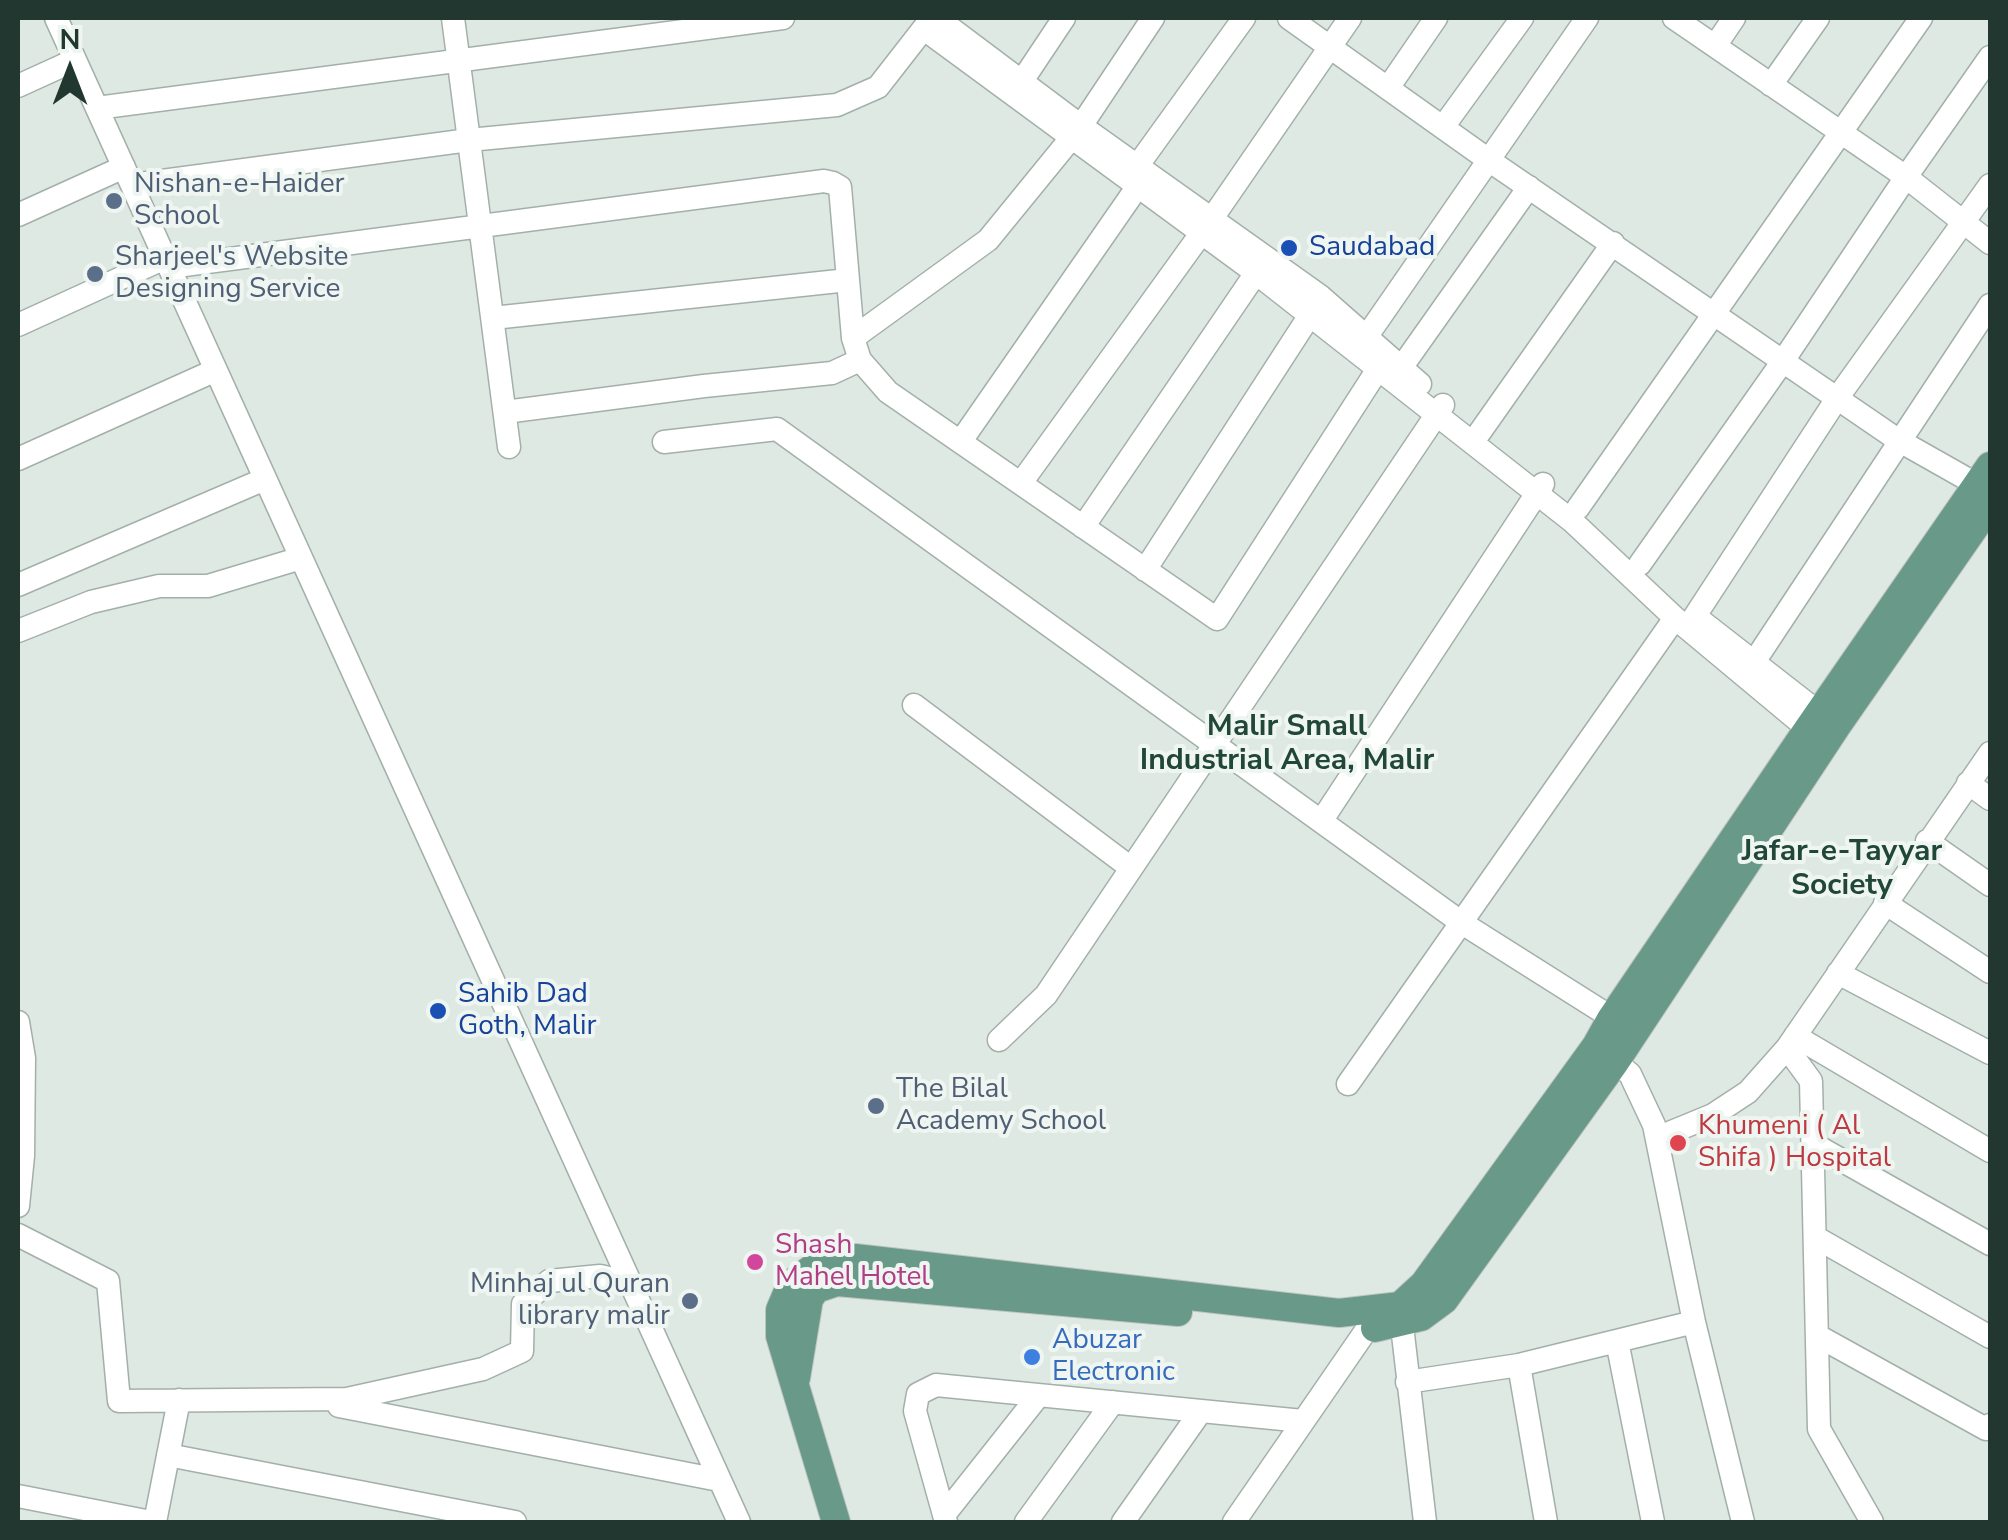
<!DOCTYPE html>
<html>
<head>
<meta charset="utf-8">
<style>
	body { margin:0 }
	#map { position:relative; width:2008px; height:1540px; overflow:hidden; background:#dfe9e4; font-family:"Nunito Sans",sans-serif }
	canvas { display:block }
	.frame { position:absolute; inset:0; border:20px solid #22372f; pointer-events:none }
	.north { position:absolute; left:20px; top:20px; width:100px; height:100px; -webkit-text-stroke:8px #eff6f2; paint-order:stroke; rotate:0deg; font-size:28px; font-weight:700; line-height:40px; text-align:center; color:#22372f }
	.north::after { content:''; display:block; margin:auto; width:35px; height:45px; background:#22372f; clip-path:polygon(50% 0,100% 100%,50% 72%,0 100%) }
</style>
</head>
<body>
<div id="map">
<canvas width="2008" height="1540"></canvas>
<div class="frame"></div>
<div class="north">N</div>
</div>
<script>
const context = document.querySelector('canvas').getContext('2d');
context.lineJoin = 'round';
function shape(rows) {
  const path = new Path2D();
  for (const r of rows) {
    path.moveTo(r[0], r[1]);
    for (let i = 2; i < r.length; i += 2) path.lineTo(r[i], r[i + 1]);
  }
  return path;
}
function trace(path, color, width, dash) {
  context.strokeStyle = color;
  context.lineWidth = width;
  context.lineCap = dash ? 'butt' : 'round';
  context.setLineDash(dash || []);
  context.stroke(path);
}
function write(font, color, halo, rows, align = 'center') {
  context.font = font + ' "Nunito Sans",sans-serif';
  context.lineWidth = 8;
  context.setLineDash([]);
  context.textBaseline = 'middle';
  context.strokeStyle = halo;
  context.fillStyle = color;
  for (const [text, x, y, turn = 0] of rows) {
    context.save();
    context.translate(x, y);
    context.rotate((+turn || 0) * Math.PI / 180);
    context.textAlign = isNaN(turn) ? turn : align;
    if (halo) context.strokeText(text, 0, 0);
    context.fillText(text, 0, 0);
    context.restore();
  }
}
const minor = shape([
	[56,18,739,1522],
	[453,18,509,447],
	[937,18,1081,126,1320,296,1420,384],
	[1289,18,1490,161,1898,440,1990,492],
	[1674,18,1906,177,1990,243],
	[924,29,1256,273,1572,521,1675,618,1819,738],
	[1715,46,1734,18],
	[1022,81,1064,18],
	[1771,85,1818,18],
	[18,86,75,60],
	[1388,88,1436,18],
	[97,108,783,18],
	[1443,127,1522,18],
	[1138,165,1244,18],
	[132,185,469,140,837,105,878,87,931,19],
	[18,215,124,167],
	[169,267,824,181,833,183,840,187,853,338,860,360,888,392,1217,619,1378,369],
	[493,318,848,280],
	[18,325,165,258],
	[1367,336,1587,18],
	[853,338,988,240,1081,126,1153,18],
	[1401,368,1529,187],
	[505,412,704,386,832,373,860,360],
	[1480,432,1613,243],
	[961,441,1138,186],
	[664,442,777,429,1462,923,1625,1026],
	[18,459,216,370],
	[1021,483,1213,217,1350,18],
	[1578,508,1921,18],
	[1083,527,1256,273],
	[1640,564,1783,361,1906,177,1990,57],
	[1145,570,1310,315],
	[18,585,265,479],
	[1695,616,1838,397,1990,185],
	[1696,617,1832,723],
	[18,631,91,602,159,586,208,586,301,558],
	[1754,662,1990,305],
	[914,705,1131,868],
	[1968,783,1990,799],
	[1322,820,1543,484],
	[1927,841,1990,885],
	[1885,903,1990,972],
	[1838,973,1990,1053],
	[18,1022,24,1058,23,1156,18,1206],
	[1795,1036,1990,1151],
	[999,1040,1046,995,1443,405],
	[1787,1048,1811,1081,1819,1429,1872,1522],
	[1605,1053,1630,1074,1654,1125,1694,1322,1743,1522],
	[1348,1084,1675,618],
	[1657,1138,1713,1115,1748,1092,1787,1048,1990,753],
	[1813,1144,1990,1244],
	[18,1235,108,1281,119,1401,347,1399,483,1369,522,1351,523,1304,549,1281,600,1276,630,1283],
	[1815,1237,1990,1337],
	[1400,1309,1425,1522],
	[1818,1336,1986,1429,1990,1425],
	[1617,1341,1653,1522],
	[1519,1365,1546,1522],
	[1407,1382,1519,1365,1694,1322],
	[339,1406,719,1480],
	[168,1455,515,1522],
	[18,1496,151,1522],
	[944,1515,1039,1395],
	[155,1522,179,1400],
	[946,1522,915,1411,918,1394,936,1385,1303,1421],
	[1026,1522,1113,1402],
	[1123,1522,1201,1411],
	[1234,1522,1367,1329]
]);
const major = shape([
	[1375,1328,1421,1317,1444,1300,1615,1062,1836,727,1990,505],
	[796,1378,809,1299,816,1289,837,1282,1178,1312],
	[836,1522,780,1336,780,1310,791,1284,814,1267,855,1258,1339,1313,1400,1306,1424,1284,1596,1046,1611,1019,1808,729,1990,466]
]);
trace(minor, '#a3b0aa', 25);
trace(major, '#bdc3c1', 30);
trace(minor, '#fff', 22);
trace(major, '#699988', 28);
for (const [x, y, r, color] of [
	[114,201,10,"#5c6f8a"],
	[1289,248,10,"#1a4fb4"],
	[95,274,10,"#5c6f8a"],
	[438,1011,10,"#1a4fb4"],
	[876,1106,10,"#5c6f8a"],
	[1678,1143,10,"#e0444e"],
	[755,1262,10,"#d1479c"],
	[690,1301,10,"#5c6f8a"],
	[1032,1357,10,"#3f7fe0"]
]) {
  const dot = new Path2D();
  dot.arc(x, y, r, 0, 2 * Math.PI);
  context.fillStyle = color;
  context.fill(dot);
  trace(dot, '#eff6f2', 4);
}
write('28px', '#4e5e75', '#eff6f2', [
	["Nishan-e-Haider",134,185],
	["School",134,217],
	["Sharjeel's Website",115,258],
	["Designing Service",115,290],
	["The Bilal",896,1090],
	["Academy School",896,1122],
	["Minhaj ul Quran",670,1285,"right"],
	["library malir",670,1317,"right"]
], 'left');
write('28px', '#164399', '#eff6f2', [
	["Saudabad",1309,248],
	["Sahib Dad",458,995],
	["Goth, Malir",458,1027]
], 'left');
write('28px', '#be3a42', '#eff6f2', [
	["Khumeni ( Al",1698,1127],
	["Shifa ) Hospital",1698,1159]
], 'left');
write('28px', '#b23c85', '#eff6f2', [
	["Shash",775,1246],
	["Mahel Hotel",775,1278]
], 'left');
write('28px', '#366cbe', '#eff6f2', [
	["Abuzar",1052,1341],
	["Electronic",1052,1373]
], 'left');
write('bold 30px', '#21463a', '#eff6f2', [
	["Malir Small",1287,728],
	["Industrial Area, Malir",1287,762],
	["Jafar-e-Tayyar",1842,853],
	["Society",1842,887]
]);
</script>
</body>
</html>
